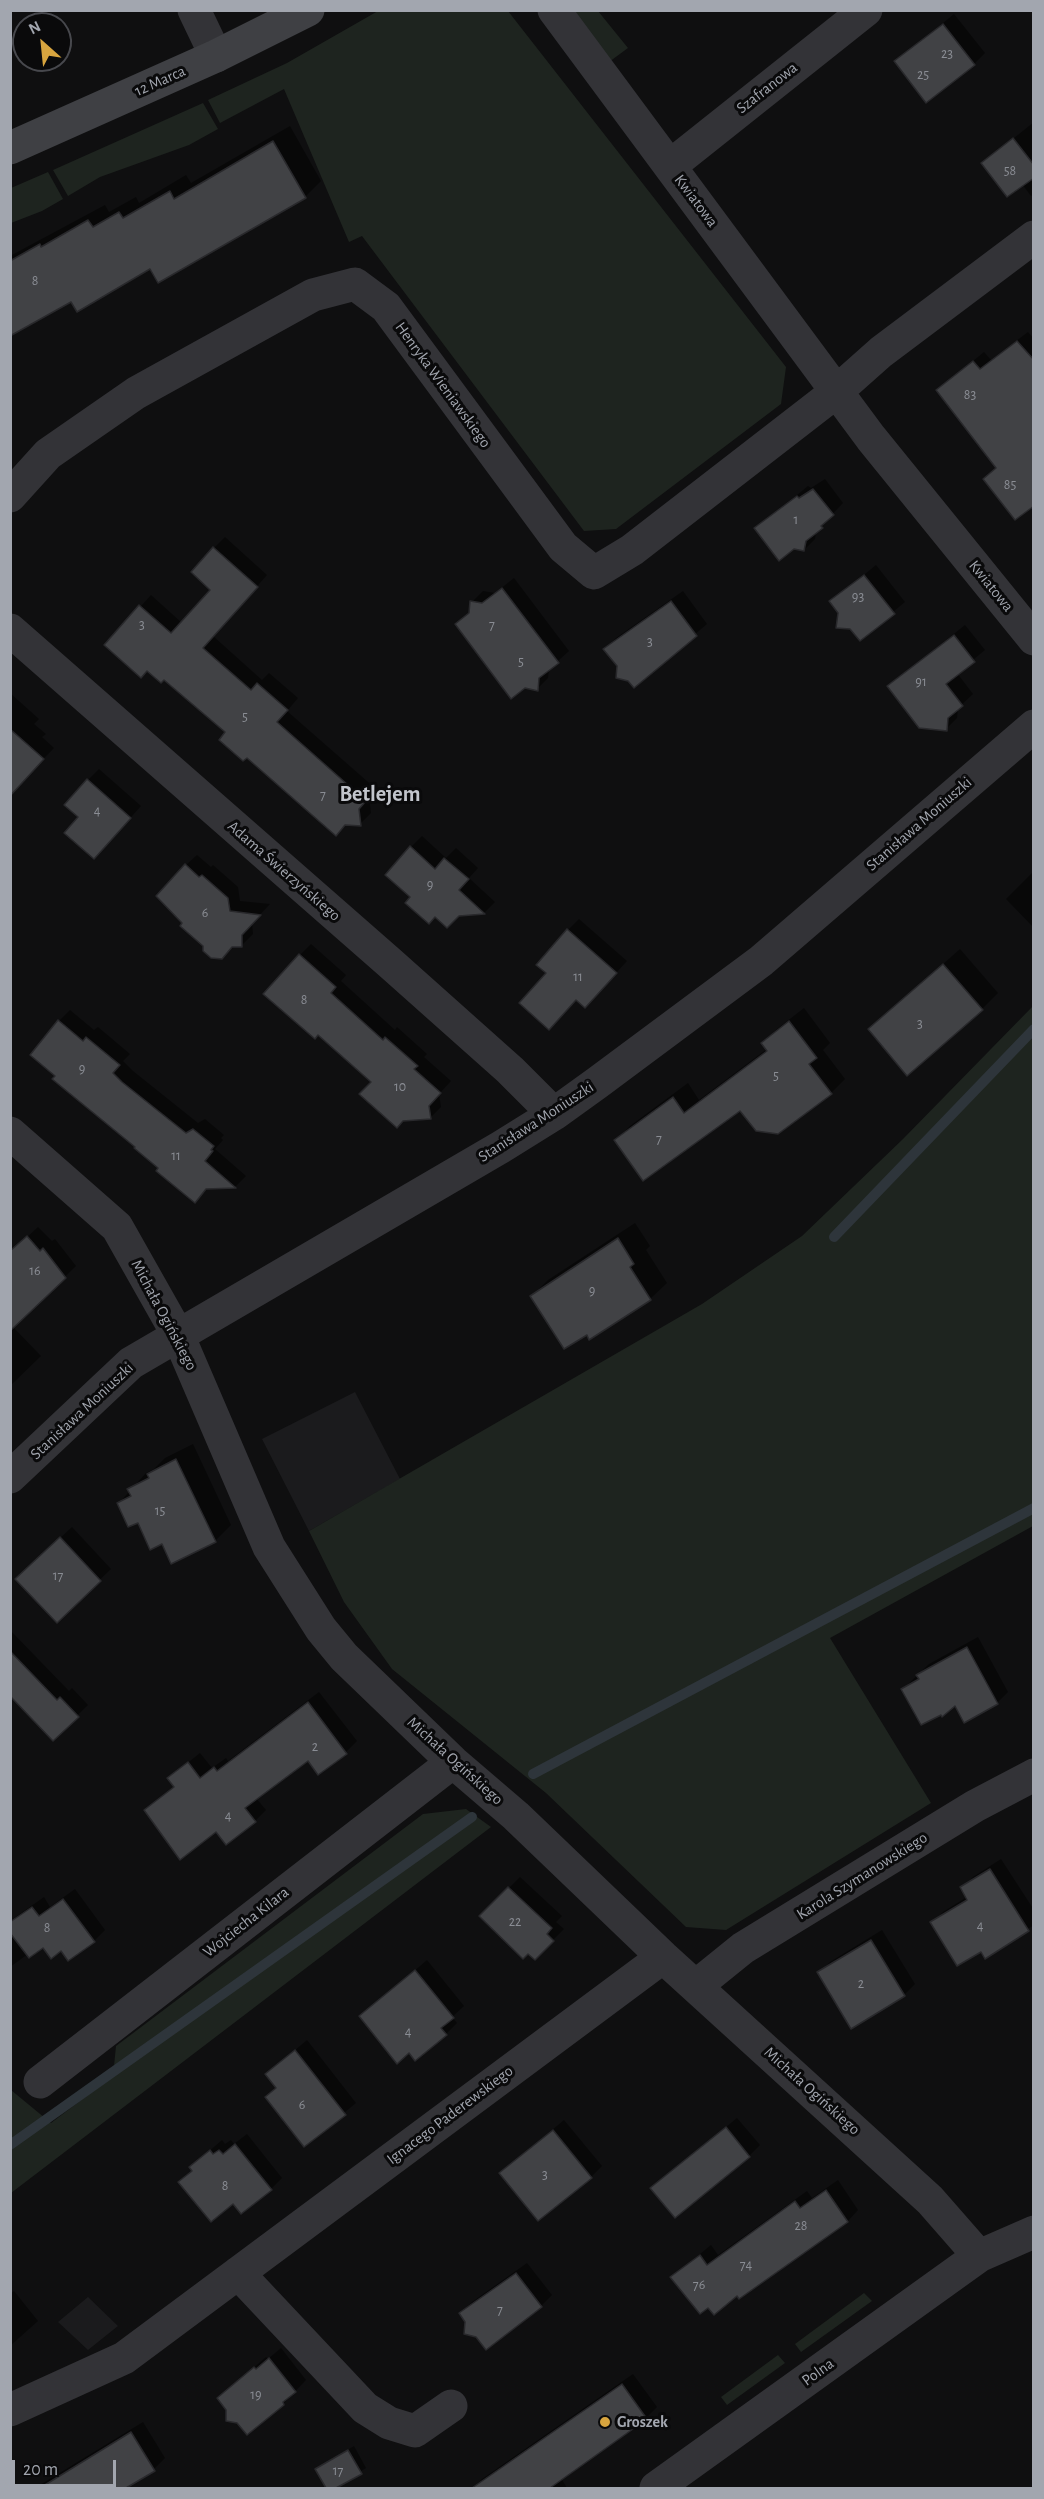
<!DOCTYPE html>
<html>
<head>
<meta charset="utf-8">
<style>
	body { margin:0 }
	#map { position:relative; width:1044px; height:2499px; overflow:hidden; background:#0f0f10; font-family:"Alegreya Sans",sans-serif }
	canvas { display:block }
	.frame { position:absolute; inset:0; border:12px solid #a2a6af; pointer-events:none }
	.north { position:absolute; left:12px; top:12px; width:60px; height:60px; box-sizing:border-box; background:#0a0a0b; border:2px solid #47484d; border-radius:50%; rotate:333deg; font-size:16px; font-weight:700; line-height:24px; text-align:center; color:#a2a6af }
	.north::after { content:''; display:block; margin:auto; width:21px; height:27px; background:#d8a53f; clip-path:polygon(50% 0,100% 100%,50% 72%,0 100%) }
	.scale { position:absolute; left:12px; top:2460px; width:104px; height:27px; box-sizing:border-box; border:3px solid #a2a6af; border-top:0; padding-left:8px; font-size:18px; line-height:21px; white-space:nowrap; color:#a2a6af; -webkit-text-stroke:4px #0a0a0b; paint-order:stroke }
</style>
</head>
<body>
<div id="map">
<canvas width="1044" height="2499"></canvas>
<div class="frame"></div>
<div class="north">N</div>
<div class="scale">20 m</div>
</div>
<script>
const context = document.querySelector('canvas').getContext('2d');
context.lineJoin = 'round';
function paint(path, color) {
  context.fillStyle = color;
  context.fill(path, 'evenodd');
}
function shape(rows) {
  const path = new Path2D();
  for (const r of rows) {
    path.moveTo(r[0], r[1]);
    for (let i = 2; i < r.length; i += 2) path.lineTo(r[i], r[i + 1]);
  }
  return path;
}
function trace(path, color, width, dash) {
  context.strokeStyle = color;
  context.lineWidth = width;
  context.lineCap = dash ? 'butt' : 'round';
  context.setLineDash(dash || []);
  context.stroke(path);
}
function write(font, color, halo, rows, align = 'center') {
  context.font = font + ' "Alegreya Sans",sans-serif';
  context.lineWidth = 6;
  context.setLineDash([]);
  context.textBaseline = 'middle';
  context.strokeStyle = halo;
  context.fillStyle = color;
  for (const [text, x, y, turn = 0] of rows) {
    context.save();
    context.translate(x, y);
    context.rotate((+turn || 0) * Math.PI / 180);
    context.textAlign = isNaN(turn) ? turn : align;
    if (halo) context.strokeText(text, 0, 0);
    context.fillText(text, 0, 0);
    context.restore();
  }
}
paint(shape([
	[355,1392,400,1479,309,1531,262,1439],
	[88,2297,118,2326,88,2350,58,2322]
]), '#1b1b1d');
paint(shape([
	[378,11,508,11,786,367,781,404,616,529,584,531,362,236,349,242,284,89,220,123,208,100,287,63],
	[570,11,598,11,628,48,609,62],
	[203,103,218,129,189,145,100,177,68,196,53,170],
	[48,172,63,199,42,211,11,223,11,188],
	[1033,1006,1033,1526,830,1638,931,1803,726,1930,686,1927,546,1793,392,1669,344,1602,309,1531,702,1304,802,1236,903,1139],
	[466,1809,491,1827,11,2193,11,2090,51,2123,113,2076,116,2046,423,1814],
	[864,2293,872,2301,801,2352,795,2344],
	[778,2355,785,2363,727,2405,721,2397]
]), '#1e241f');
paint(shape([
	[954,14,985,53,974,64,896,62],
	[1034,122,1034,194,1031,196,1022,184,983,163],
	[290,126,321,181,305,197,151,267,72,300,10,335,10,256,105,205,109,212,136,197,139,203,186,175,191,183],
	[1028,332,1034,339,1034,403,938,390,984,352,991,360],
	[825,479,843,503,816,531,815,539,804,550,756,529,808,486,811,488],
	[225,537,267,575,213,636,262,680,269,673,298,698,287,711,376,789,369,797,371,813,360,824,227,732,164,678,106,645,151,595,182,623,212,590,214,548],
	[876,565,905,602,860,639,831,602],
	[514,578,569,651,549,669,548,678,537,689,525,687,457,624,471,611,472,602,483,591,495,593],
	[683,591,707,624,634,686,605,649,616,638],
	[965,625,985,650,957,673,973,694,958,708,957,718,946,729,889,686],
	[10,693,39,719,34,724,46,734,42,737,54,748,10,793],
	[99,769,141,806,105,846,80,817,88,780],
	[422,836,446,858,456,848,478,868,469,878,495,902,485,912,460,914,413,897,411,847],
	[197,855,211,867,213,865,238,887,240,901,270,904,252,923,253,934,242,945,204,946,171,912,186,865],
	[1034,871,1034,928,1006,899],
	[579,919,627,961,596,995,548,973,568,930],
	[311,944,346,975,341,981,395,1030,397,1027,427,1054,424,1057,451,1081,439,1094,441,1107,430,1118,373,1082,300,955],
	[960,949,998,993,982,1009,870,1029],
	[804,1008,830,1043,823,1050,845,1079,831,1093,741,1108,616,1140,630,1126,688,1083,699,1100,767,1049,762,1043,777,1029],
	[70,1010,94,1030,98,1027,130,1054,123,1061,133,1071,198,1123,205,1119,224,1135,221,1138,223,1140,215,1149,246,1176,236,1186,208,1188,195,1201,57,1075,59,1021],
	[635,1223,650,1246,646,1250,667,1283,650,1299,587,1333,532,1296,548,1280],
	[38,1227,52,1241,55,1239,76,1266,34,1307,10,1253],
	[14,1328,41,1356,10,1386,10,1331],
	[193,1444,231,1525,215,1541,163,1542,119,1503,146,1473,154,1469,165,1458],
	[72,1527,111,1569,57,1621,28,1568],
	[10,1630,69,1691,72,1688,88,1705,53,1739,10,1694],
	[978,1637,1008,1692,997,1703,956,1704,903,1689,929,1664],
	[319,1692,357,1741,346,1752,308,1759,256,1798,266,1810,255,1821,217,1830,146,1810,175,1786,169,1778,200,1753,212,1768,226,1758,228,1761],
	[1001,1859,1034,1910,1034,1925,986,1957,981,1949,932,1923,943,1912,967,1897,962,1888,973,1877],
	[520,1877,562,1916,556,1922,564,1929,535,1958,481,1916],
	[75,1889,105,1930,94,1941,61,1949,44,1946,28,1954,10,1967,10,1921,44,1897,50,1907],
	[882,1930,915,1984,904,1995,819,1973,830,1962],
	[427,1960,464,2006,452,2017,457,2023,446,2034,410,2051,361,2017],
	[307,2040,356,2103,305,2145,267,2097,277,2086,267,2074],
	[737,2118,760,2145,749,2156,652,2188],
	[564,2120,602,2166,591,2177,501,2173],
	[247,2134,282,2178,271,2189,234,2202,180,2182,193,2170,191,2167,222,2140,225,2144,231,2140,234,2144],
	[838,2180,858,2210,848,2221,740,2297,738,2294,672,2277,711,2245,718,2255,807,2191,812,2198],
	[527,2263,552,2295,541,2306,461,2313,472,2302],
	[14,2291,38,2321,10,2346,10,2294],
	[281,2348,306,2380,283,2404,228,2409,219,2398,266,2357,268,2359],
	[633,2374,657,2407,646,2418,561,2478,567,2488,473,2488,482,2479],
	[143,2422,165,2458,154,2469,124,2488,35,2488],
	[354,2446,366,2468,333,2488,328,2488,316,2469]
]), '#0007');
trace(shape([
	[834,1237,1034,1029],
	[533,1774,1034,1508],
	[10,2145,472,1817]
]), '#2e353b', 10);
const building = shape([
	[943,24,975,65,926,103,894,61,943,24],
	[1013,138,1034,165,1034,178,1007,197,981,163,1013,138],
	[273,141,306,198,158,283,150,269,77,312,71,302,10,336,10,261,40,244,41,247,88,220,93,227,119,212,123,218,170,191,174,199,273,141],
	[1017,341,1034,360,1034,506,1015,520,983,479,996,468,936,390,973,361,980,369,1017,341],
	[813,489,834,515,821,526,823,528,806,541,804,551,794,549,779,561,754,528,797,496,799,498,813,489],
	[213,547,258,587,203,648,251,690,257,683,288,710,277,722,366,801,359,809,361,826,345,825,336,836,247,758,243,761,219,740,225,732,164,680,161,683,147,671,141,678,104,645,139,605,171,633,210,590,191,572,213,547],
	[864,575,895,614,860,641,850,629,836,628,838,613,829,601,864,575],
	[502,588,559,663,539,678,538,691,525,688,511,699,455,624,469,613,470,601,482,603,502,588],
	[671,601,697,636,634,688,628,681,616,678,617,666,603,649,671,601],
	[954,635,975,662,946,684,963,706,948,718,947,731,919,728,887,686,954,635],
	[10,729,44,759,10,796,10,729],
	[87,779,131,818,94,859,64,833,78,817,64,805,87,779],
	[410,846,435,869,444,858,469,879,459,890,485,914,459,916,447,928,435,917,429,924,405,903,410,897,385,875,410,846],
	[185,864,199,877,202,875,228,898,230,911,261,915,242,935,242,947,232,947,222,959,211,958,203,951,203,946,180,926,182,923,156,896,185,864],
	[567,929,617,973,585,1008,576,1000,549,1030,519,1003,546,973,536,965,567,929],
	[299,954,336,987,331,993,383,1040,385,1037,418,1066,414,1069,441,1093,429,1106,431,1119,403,1121,397,1128,359,1094,371,1082,318,1035,315,1039,263,994,299,954],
	[943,964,983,1010,907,1076,868,1029,943,964],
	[58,1020,83,1041,86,1037,120,1065,113,1073,122,1082,186,1133,193,1129,214,1146,211,1150,213,1151,205,1161,236,1188,206,1189,195,1203,156,1171,158,1168,134,1148,135,1147,52,1079,55,1076,30,1055,58,1020],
	[789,1021,817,1058,809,1064,832,1094,778,1134,756,1131,740,1111,643,1181,614,1140,673,1097,684,1113,767,1051,761,1043,789,1021],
	[27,1236,40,1251,43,1248,66,1278,10,1331,10,1251,27,1236],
	[618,1238,634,1264,630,1267,651,1300,589,1340,587,1335,564,1349,530,1296,618,1238],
	[176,1459,216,1542,171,1564,162,1544,150,1550,138,1523,128,1527,117,1503,131,1496,127,1489,149,1478,147,1474,176,1459],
	[60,1537,101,1581,57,1623,15,1579,60,1537],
	[967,1647,998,1704,964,1723,955,1706,942,1717,941,1715,921,1725,901,1689,919,1679,916,1675,967,1647],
	[10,1651,57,1700,60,1697,79,1717,53,1741,10,1696,10,1651],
	[308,1702,347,1754,318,1775,308,1761,245,1808,256,1822,226,1845,216,1832,180,1860,144,1810,174,1787,167,1778,188,1762,200,1778,214,1767,217,1771,308,1702],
	[990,1869,1029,1931,985,1959,981,1952,957,1966,930,1922,967,1900,960,1887,990,1869],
	[508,1887,552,1928,547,1934,554,1941,535,1960,528,1954,523,1959,479,1916,508,1887],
	[63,1899,95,1942,68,1961,61,1951,51,1959,43,1948,29,1958,10,1933,10,1922,32,1907,39,1916,63,1899],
	[871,1940,905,1996,851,2029,817,1972,871,1940],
	[415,1970,454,2018,441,2028,447,2035,415,2061,409,2053,397,2064,359,2016,415,1970],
	[295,2050,346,2115,304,2147,265,2097,276,2088,265,2074,295,2050],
	[726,2127,750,2157,675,2218,650,2188,726,2127],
	[553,2130,592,2178,538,2221,499,2173,553,2130],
	[235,2144,272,2190,241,2214,233,2204,211,2222,178,2182,192,2171,189,2167,210,2150,213,2154,219,2150,223,2154,235,2144],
	[826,2190,848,2222,739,2299,737,2296,714,2315,708,2308,700,2314,670,2277,700,2255,707,2265,795,2201,800,2208,826,2190],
	[516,2273,542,2307,486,2350,476,2337,464,2334,465,2322,459,2313,516,2273],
	[269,2358,296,2392,283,2402,284,2405,247,2435,237,2423,226,2421,226,2410,217,2398,254,2367,256,2369,269,2358],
	[622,2384,647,2419,550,2488,472,2488,622,2384],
	[131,2432,155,2471,126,2488,40,2488,131,2432],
	[348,2450,362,2474,336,2488,326,2488,315,2469,348,2450]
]);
paint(building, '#414245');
trace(building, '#29292c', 1.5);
trace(shape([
	[194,10,216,56],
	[554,10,871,438,1034,639],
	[670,166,866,10],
	[10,496,48,454,136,393,313,295,355,284,386,307,563,547,594,573,632,550,836,392,881,352,1034,237],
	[10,630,390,963,510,1070,554,1114],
	[10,1133,117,1227,178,1335,269,1547,321,1629,344,1657,453,1762,516,1816,663,1957,930,2200,979,2256],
	[10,1477,131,1363,501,1147,554,1114,597,1083,761,961,1034,726],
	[696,1986,743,1948,975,1806,1034,1775],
	[40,2082,453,1762],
	[238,2273,365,2408,389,2423,415,2431,451,2406],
	[10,2410,124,2358,663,1957],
	[656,2488,979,2256,1034,2232]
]), '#333337', 33);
trace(shape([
	[10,148,216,56,308,10]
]), '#3f4044', 33);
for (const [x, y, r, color] of [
	[605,2422,6,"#d8a53f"]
]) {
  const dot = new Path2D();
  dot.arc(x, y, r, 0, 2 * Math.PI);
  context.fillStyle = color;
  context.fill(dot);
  trace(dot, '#0a0a0b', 2);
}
write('14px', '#8a8d94', null, [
	["23",947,54],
	["25",923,75],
	["58",1010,171],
	["8",35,281],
	["83",970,395],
	["85",1010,485],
	["1",796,520],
	["93",858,597],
	["3",142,625],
	["7",492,625],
	["3",650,642],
	["5",521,662],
	["91",921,682],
	["5",245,717],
	["7",323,795],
	["4",97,811],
	["9",430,885],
	["6",205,913],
	["11",578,977],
	["8",304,1000],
	["3",920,1024],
	["9",82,1069],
	["5",776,1076],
	["10",400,1087],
	["7",659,1139],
	["11",176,1156],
	["16",35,1271],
	["9",592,1291],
	["15",160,1511],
	["17",58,1576],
	["2",315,1747],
	["4",228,1816],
	["22",515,1922],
	["4",980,1926],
	["8",47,1928],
	["2",861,1984],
	["4",408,2032],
	["6",302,2105],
	["3",545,2175],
	["8",225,2186],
	["28",801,2226],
	["74",746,2265],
	["76",699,2285],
	["7",500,2310],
	["19",256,2395],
	["17",338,2471]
]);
write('16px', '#a2a6af', '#0a0a0b', [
	["12 Marca",160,81,-24],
	["Szafranowa",767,88,-38],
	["Kwiatowa",696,201,53],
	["Henryka Wieniawskiego",443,385,54],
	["Kwiatowa",991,586,51],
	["Stanisława Moniuszki",919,824,-41],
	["Adama Świerzyńskiego",284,871,41],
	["Stanisława Moniuszki",536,1122,-33],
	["Michała Ogińskiego",164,1315,62],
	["Stanisława Moniuszki",82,1411,-43],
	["Michała Ogińskiego",455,1761,42],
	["Karola Szymanowskiego",862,1876,-32],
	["Wojciecha Kilara",246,1922,-38],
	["Michała Ogińskiego",812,2091,42],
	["Ignacego Paderewskiego",450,2115,-37],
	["Polna",818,2372,-36]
]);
write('bold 16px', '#a2a6af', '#0a0a0b', [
	["Groszek",617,2422]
], 'left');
write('bold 22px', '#c2c5cc', '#0a0a0b', [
	["Betlejem",380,794]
]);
</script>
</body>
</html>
